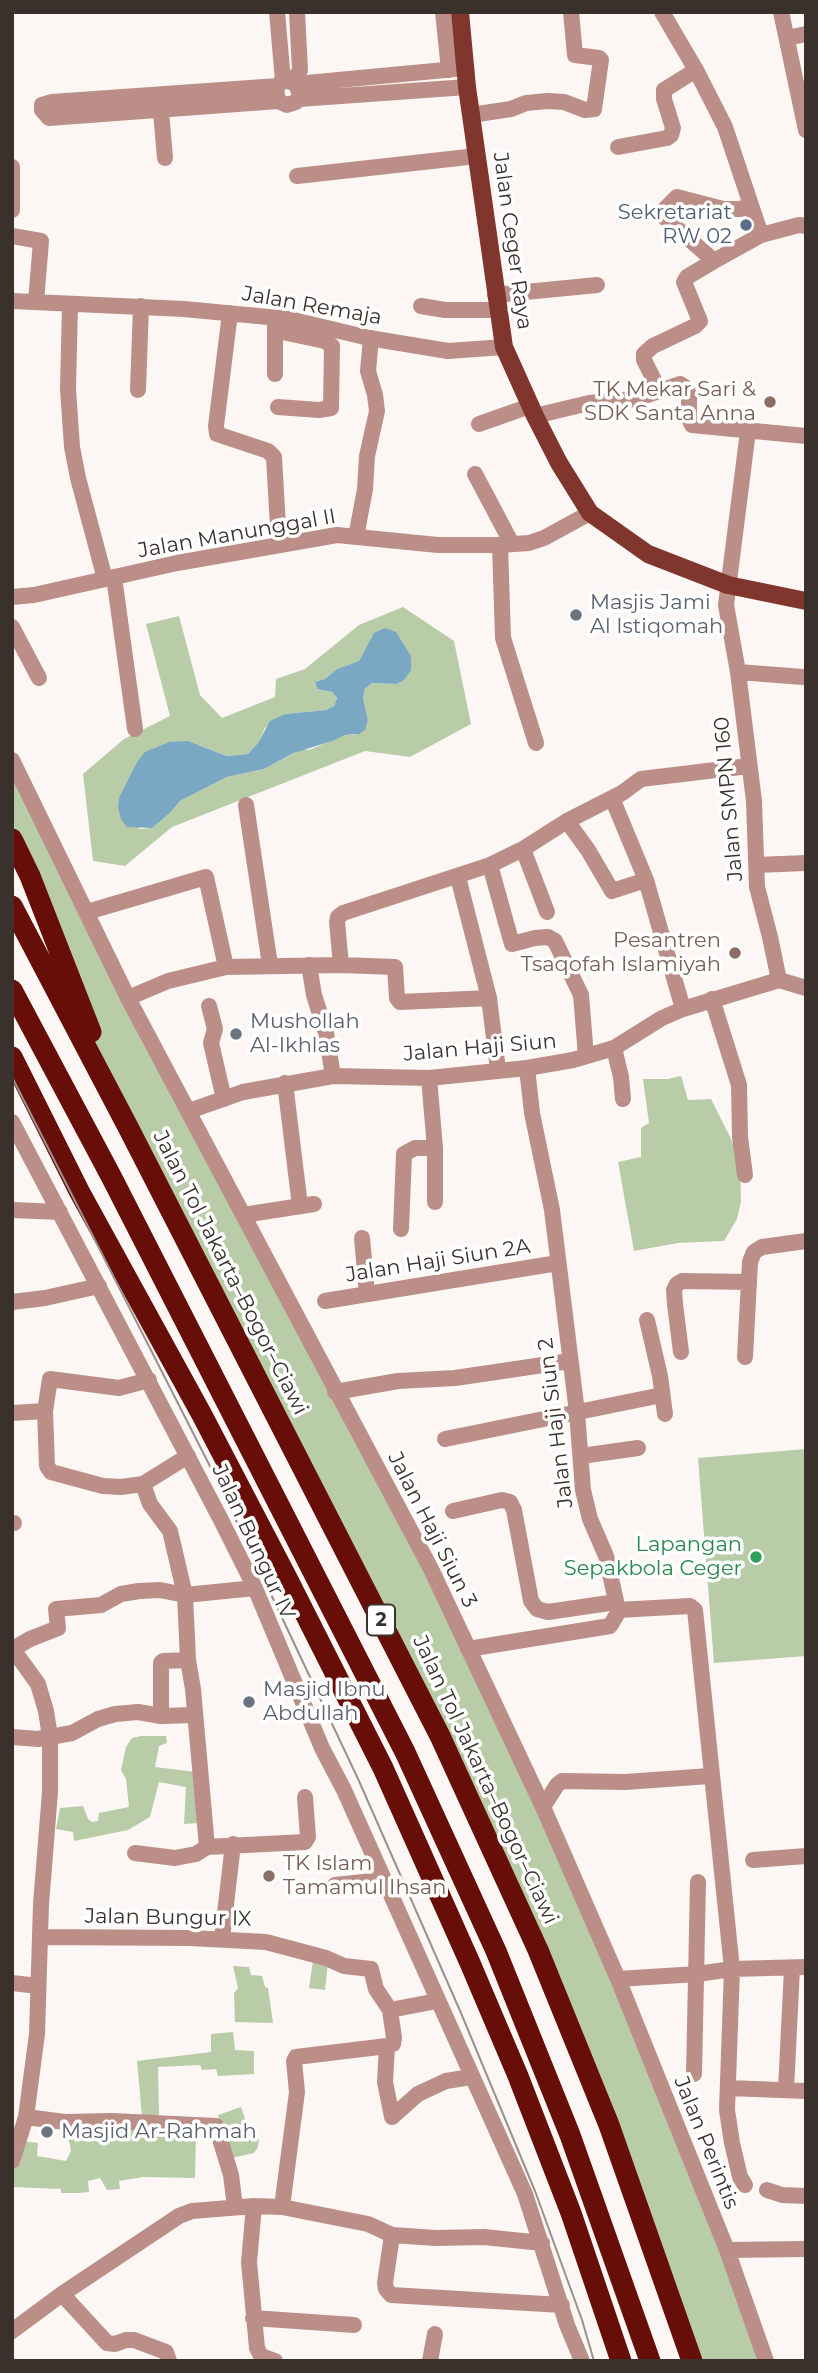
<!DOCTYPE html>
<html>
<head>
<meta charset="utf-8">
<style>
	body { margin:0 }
	#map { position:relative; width:818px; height:2373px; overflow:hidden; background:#fcf7f4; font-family:Montserrat,sans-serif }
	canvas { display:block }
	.frame { position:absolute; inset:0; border:14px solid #3a302c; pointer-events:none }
</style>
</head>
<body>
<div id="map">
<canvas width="818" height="2373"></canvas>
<div class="frame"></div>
</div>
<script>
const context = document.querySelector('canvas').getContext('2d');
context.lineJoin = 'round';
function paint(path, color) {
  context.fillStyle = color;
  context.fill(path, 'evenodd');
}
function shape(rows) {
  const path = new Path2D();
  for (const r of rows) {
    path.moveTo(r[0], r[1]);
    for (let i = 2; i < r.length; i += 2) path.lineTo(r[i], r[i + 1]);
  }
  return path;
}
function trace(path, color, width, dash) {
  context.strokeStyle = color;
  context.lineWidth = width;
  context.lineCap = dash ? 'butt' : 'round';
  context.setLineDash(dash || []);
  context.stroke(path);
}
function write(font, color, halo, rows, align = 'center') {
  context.font = font + ' Montserrat,sans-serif';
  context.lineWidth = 7;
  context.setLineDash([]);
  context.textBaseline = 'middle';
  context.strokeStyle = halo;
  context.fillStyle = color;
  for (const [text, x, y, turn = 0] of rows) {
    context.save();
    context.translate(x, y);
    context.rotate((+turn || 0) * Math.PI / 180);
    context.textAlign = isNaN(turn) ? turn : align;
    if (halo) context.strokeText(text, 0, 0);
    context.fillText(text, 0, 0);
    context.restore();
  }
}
paint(shape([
	[403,607,454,641,471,724,410,757,365,751,172,827,125,866,93,861,83,774,124,739,170,716,146,624,179,616,200,695,222,718,275,697,276,679,305,669,359,625],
	[366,649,396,684,372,683,365,689,363,698,368,720,355,735,345,735,309,750,303,749,264,769,227,777,180,801,170,813,152,828,139,829,130,777,137,762,199,745,227,756,248,754,258,743,265,728,285,714,326,710,334,706,337,698,332,692,317,689,315,682,325,679,337,669,359,661],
	[12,760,526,1771,766,2361,690,2361,538,1950,129,1129,12,839],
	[681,1076,688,1100,711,1099,731,1139,740,1164,741,1201,737,1219,724,1241,678,1243,634,1251,618,1162,641,1157,641,1128,649,1123,643,1079,668,1079],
	[806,1449,806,1656,714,1663,698,1458],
	[141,1736,166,1736,167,1743,159,1746,155,1767,196,1772,200,1823,184,1824,186,1787,159,1782,150,1817,128,1830,74,1841,73,1832,56,1829,60,1808,83,1806,88,1819,92,1822,98,1821,99,1813,129,1807,126,1779,121,1770,126,1747,132,1738],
	[313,1961,328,1963,325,1990,309,1988],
	[233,1966,249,1967,251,1975,262,1976,265,1987,268,1988,273,2023,235,2022,234,1993,238,1988],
	[233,2032,235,2050,254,2051,254,2074,218,2076,216,2069,202,2070,200,2065,158,2067,159,2116,142,2117,137,2061,211,2052,211,2034],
	[241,2107,250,2133,259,2139,258,2147,254,2153,227,2159,218,2115],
	[66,2124,196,2129,195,2178,143,2177,119,2181,120,2189,107,2190,100,2178,88,2181,89,2192,78,2193,61,2193,61,2189,12,2187,12,2178,22,2141,38,2143,37,2156,66,2161,71,2151]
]), '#b8cca8');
paint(shape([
	[385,628,396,632,411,656,411,670,404,680,396,684,372,683,365,689,363,698,368,720,365,730,359,734,345,735,332,741,294,753,264,769,227,777,180,801,170,813,152,828,127,827,121,819,118,808,119,798,137,762,145,752,169,742,188,741,227,756,248,754,258,743,270,721,285,714,326,710,334,706,337,698,332,692,317,689,315,682,325,679,337,669,359,661,374,633]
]), '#7aa8c3');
trace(shape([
	[277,12,283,81],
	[443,12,449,70],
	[781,12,806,130],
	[787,38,806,34],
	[293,82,300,70,297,12],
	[296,84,300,95,296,102,287,105,278,101,276,89,280,83,286,80,296,84,466,68],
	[278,86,52,102,42,105,42,110,49,118,278,101],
	[299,99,467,87],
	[161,111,165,158],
	[471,115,511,109,526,103,548,101,564,102,585,110,594,109,601,60,599,58,575,55,571,12],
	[618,147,667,138,671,135,673,128,664,99,664,90,696,70],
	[12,167,12,210],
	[297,176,477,156],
	[761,235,799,225,806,226],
	[12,236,41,241,36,302],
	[714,261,662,215,662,212,677,197,723,209,740,209,751,206],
	[495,295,597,285],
	[12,301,184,309,289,319,369,338,448,351,504,347],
	[70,304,68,389,72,447,78,478,105,579],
	[421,306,445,310,497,310],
	[230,313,216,426,217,434,268,451,274,457,279,544],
	[275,374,275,318],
	[138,390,141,306],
	[659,390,644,360,644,354,653,346,695,326,700,321,684,282,687,277,714,261,761,235,725,127,696,70,662,12],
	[278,407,319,410,331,408,332,346,325,341,287,333,289,319],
	[535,416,589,403,636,399,680,384,686,388,689,395,689,419,692,425,806,436],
	[479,424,530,406],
	[748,431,726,605,738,672,754,801,757,887,770,937,779,980,806,988],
	[475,474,512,544],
	[356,537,365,489,367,456,377,411,375,395,368,371,371,338],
	[500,545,503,638,536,743],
	[114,577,135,729],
	[12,597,34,595,177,563,337,535,438,545,500,545,529,543,544,538,590,513],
	[12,627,39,678],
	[738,672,803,677],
	[12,760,128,998,431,1569,543,1807,618,1979,727,2250,806,2249],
	[246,805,270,965],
	[567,821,588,850,612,891,646,880,612,798],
	[523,849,547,912],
	[490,865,512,944,535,938,548,937,555,941,581,995,586,1056],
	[756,865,806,863],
	[458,877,489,998,498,1070],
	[646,880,683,1009],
	[87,912,206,877,226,967],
	[309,965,314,995,326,1033,333,1076],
	[341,965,337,922,338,917,343,913,490,865,523,849,567,821,622,793,641,779,749,766],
	[128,998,168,981,226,967,341,965,395,967,397,998,400,1002,489,998],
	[712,999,739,1085,740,1137,745,1175],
	[209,1006,215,1029,211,1043,224,1099],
	[614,1048,621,1077,623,1099],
	[527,1068,532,1113,552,1210,577,1412,583,1490,590,1519,606,1556,618,1610,690,1606,695,1610,732,1969,727,2110,732,2143,740,2177,745,2185],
	[429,1078,435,1148,435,1202],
	[285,1083,300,1206],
	[189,1111,243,1092,333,1076,429,1078,527,1068,573,1060,614,1048,662,1018,683,1009,779,980],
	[12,1122,220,1518,255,1588,322,1748,344,1790,525,2194,567,2325,582,2361],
	[12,1210,60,1212],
	[243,1215,314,1204],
	[401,1229,404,1154,415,1148,435,1148],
	[362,1238,367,1294],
	[325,1301,558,1263],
	[12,1302,45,1298,99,1286],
	[647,1320,660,1376,665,1414],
	[681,1352,675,1304,674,1290,677,1284,682,1281,749,1282],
	[745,1357,750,1262,754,1252,762,1247,806,1241],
	[335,1392,398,1381,455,1378,570,1361],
	[45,1411,50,1379,119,1388,149,1380],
	[12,1413,45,1411,47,1466,51,1472,103,1486,121,1487,143,1484,188,1456],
	[445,1439,662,1395],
	[581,1456,638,1448],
	[453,1511,502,1500,510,1502,514,1510,531,1601,537,1609,548,1612,616,1602],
	[12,1523,14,1523],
	[255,1588,185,1595,188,1660,193,1689,207,1847,305,1842,308,1837,305,1797],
	[12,1648,38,1684,46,1711,50,1737,50,1792,41,1904,37,2034,26,2117,12,2161],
	[13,1649,30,1639,58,1628,56,1609,101,1605,121,1594,139,1591,160,1590,185,1595,170,1531,150,1504,143,1484],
	[468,1649,610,1626,619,1611],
	[161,1716,195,1715],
	[12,1737,38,1739,72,1733,98,1719,115,1714,138,1712,161,1716,161,1663,163,1661,188,1660],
	[543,1807,557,1785,562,1781,625,1782,710,1776],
	[135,1853,175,1858,196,1854,207,1847],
	[753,1860,806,1856],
	[335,1885,383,1880],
	[40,1937,190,1938,266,1942,326,1958,344,1966,371,1969,376,1989,390,2010],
	[222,1939,233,1844],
	[618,1979,697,1974,732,1969,806,1967],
	[12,1983,38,1986],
	[387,2046,393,2044,394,2038,390,2010,437,2001],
	[694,2074,698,1882],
	[728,2088,806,2091],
	[786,2090,792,1968],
	[26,2117,65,2122,112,2121,216,2126,231,2175,235,2207],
	[392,2117,418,2094,446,2081,471,2077],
	[767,2190,782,2195,806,2196],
	[254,2206,249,2262,257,2348,261,2356,275,2361],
	[282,2207,297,2092,294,2061,296,2057,387,2046,385,2082,392,2117],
	[392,2235,385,2283,386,2289,391,2295,562,2305],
	[727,2250,766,2361],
	[62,2294,107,2343,115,2344,126,2340,134,2340,166,2352,169,2361],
	[253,2318,354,2325],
	[12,2331,62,2294,179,2216,192,2211,254,2206,282,2207,368,2224,392,2235,436,2238,484,2237,542,2243],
	[430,2361,435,2334]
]), '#bb8f87', 16);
trace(shape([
	[460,12,467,87,504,347,535,416,559,463,590,513,648,554,728,585,806,601]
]), '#80362d', 18);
trace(shape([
	[12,839,30,876,91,1032],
	[12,906,129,1129,440,1736,538,1950,609,2125,692,2361],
	[12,990,112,1178,405,1752,496,1951,570,2135,650,2361],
	[12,1057,79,1191,202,1415,285,1574,383,1768,470,1963,518,2076,571,2213,621,2361]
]), '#680e09', 21);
trace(shape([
	[12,1077,218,1482,359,1781,461,2013,535,2191,582,2320,594,2361]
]), '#99918e', 2);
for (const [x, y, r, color] of [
	[746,225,7,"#5c6f8a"],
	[770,402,7,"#8d6e63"],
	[576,615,7,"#6b7280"],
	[735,953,7,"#8d6e63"],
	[236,1034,7,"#6b7280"],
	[756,1557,7,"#2e9e5b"],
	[249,1702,7,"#6b7280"],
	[269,1876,7,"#8d6e63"],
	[47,2132,7,"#6b7280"]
]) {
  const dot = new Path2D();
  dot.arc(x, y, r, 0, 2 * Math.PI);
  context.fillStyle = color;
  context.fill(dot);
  trace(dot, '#fff', 2.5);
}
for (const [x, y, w] of [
	[381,1620,28]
]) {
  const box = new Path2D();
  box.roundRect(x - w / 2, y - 15.5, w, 31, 5);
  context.fillStyle = '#fff';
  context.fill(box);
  trace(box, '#3a302c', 2);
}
write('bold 19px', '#3a302c', null, [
	["2",381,1620]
]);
write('21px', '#4e5e75', '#fff', [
	["Sekretariat",732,213],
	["RW 02",732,237]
], 'right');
write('21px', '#3a302c', '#fff', [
	["Jalan Ceger Raya",512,241,82],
	["Jalan Remaja",312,306,10],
	["Jalan Manunggal II",237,534,-10],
	["Jalan SMPN 160",729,799,-95],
	["Jalan Haji Siun",480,1048,-5],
	["Jalan Haji Siun 2A",438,1261,-9],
	["Jalan Tol Jakarta–Bogor–Ciawi",230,1273,63],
	["Jalan Haji Siun 2",556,1423,-97],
	["Jalan Haji Siun 3",432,1530,63],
	["Jalan Bungur IV",253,1542,65],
	["Jalan Tol Jakarta–Bogor–Ciawi",485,1780,65],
	["Jalan Bungur IX",168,1918,1],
	["Jalan Perintis",706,2143,68]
]);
write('21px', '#785e54', '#fff', [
	["TK Mekar Sari &",756,390],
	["SDK Santa Anna",756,414],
	["Pesantren",721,941],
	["Tsaqofah Islamiyah",721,965],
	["TK Islam",283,1864,"left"],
	["Tamamul Ihsan",283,1888,"left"]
], 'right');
write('21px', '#5b616d', '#fff', [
	["Masjis Jami",590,603],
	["Al Istiqomah",590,627],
	["Mushollah",250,1022],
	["Al-Ikhlas",250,1046],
	["Masjid Ibnu",263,1690],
	["Abdullah",263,1714],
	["Masjid Ar-Rahmah",61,2132]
], 'left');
write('21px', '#27864d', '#fff', [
	["Lapangan",742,1545],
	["Sepakbola Ceger",742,1569]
], 'right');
</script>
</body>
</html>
